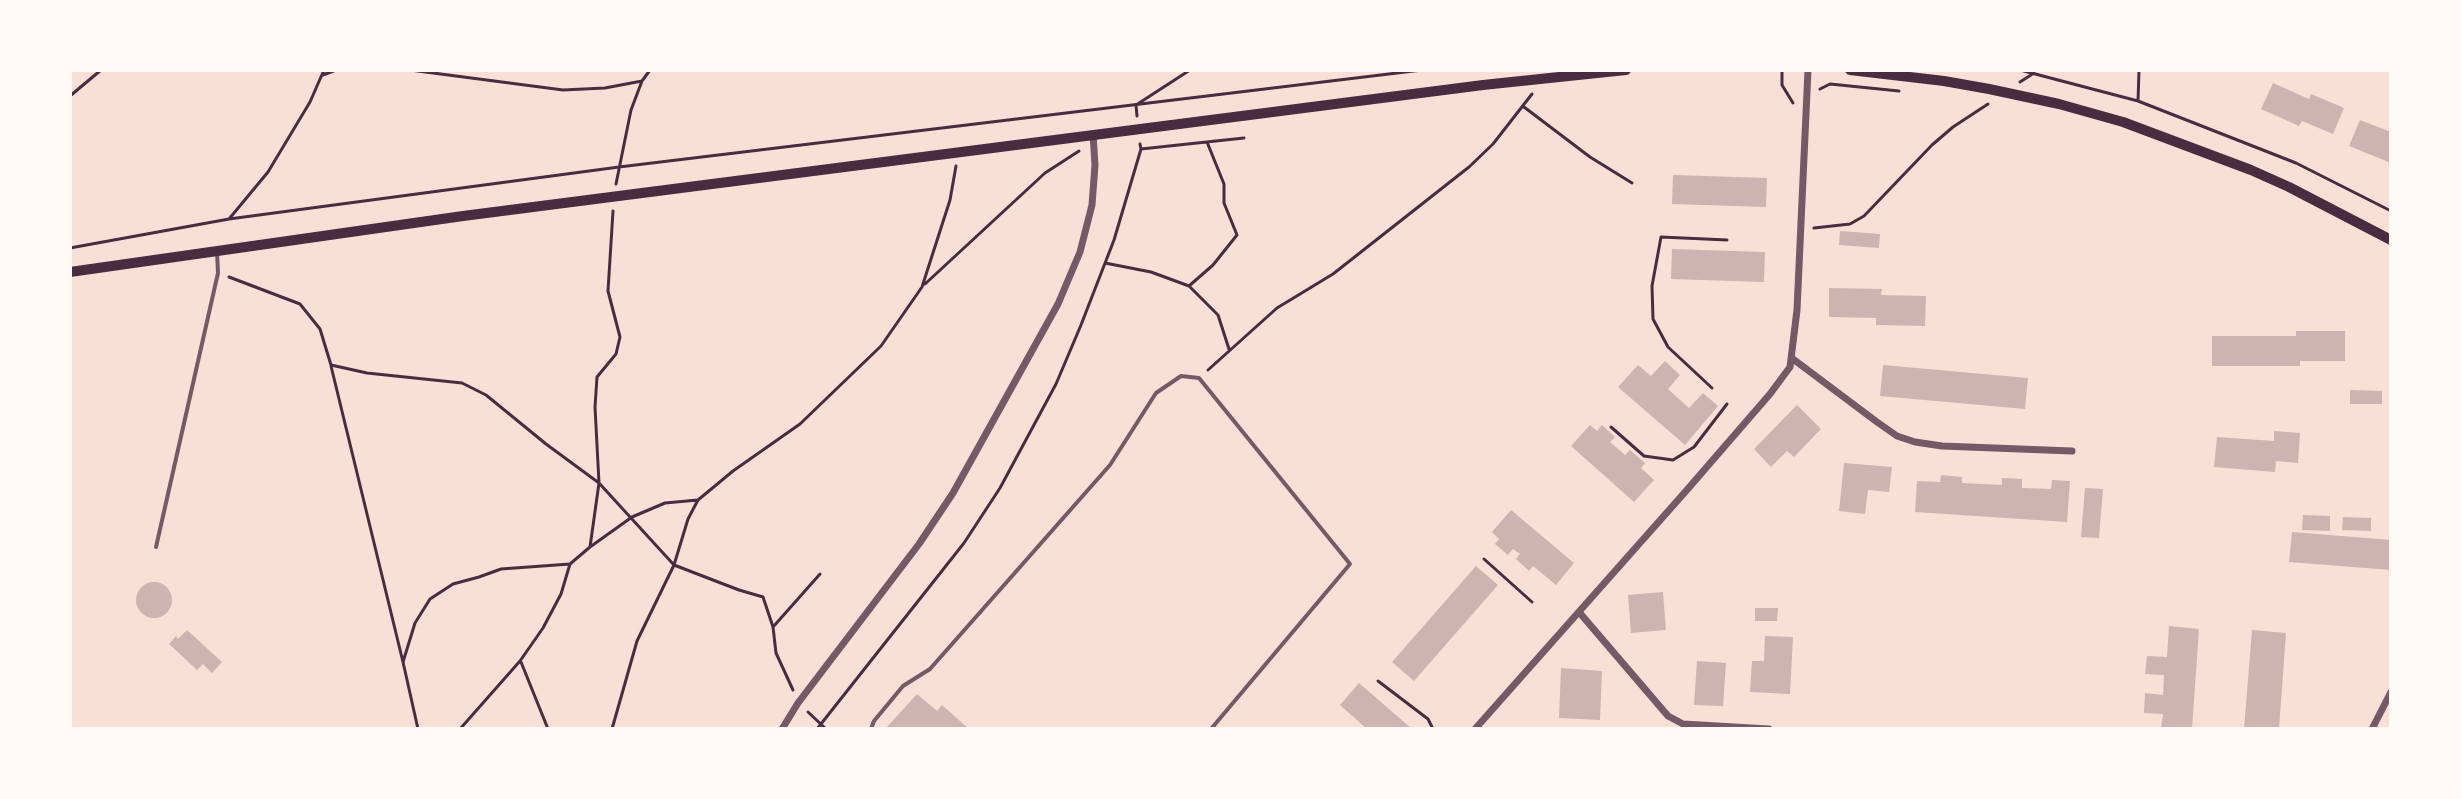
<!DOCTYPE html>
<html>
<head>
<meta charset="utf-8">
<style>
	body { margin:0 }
	#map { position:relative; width:2461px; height:799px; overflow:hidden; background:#f7e1d7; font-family:"Sofia Sans Condensed",sans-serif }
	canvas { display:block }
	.frame { position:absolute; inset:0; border:72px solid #fffaf5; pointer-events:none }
</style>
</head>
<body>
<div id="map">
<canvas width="2461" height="799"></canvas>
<div class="frame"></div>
</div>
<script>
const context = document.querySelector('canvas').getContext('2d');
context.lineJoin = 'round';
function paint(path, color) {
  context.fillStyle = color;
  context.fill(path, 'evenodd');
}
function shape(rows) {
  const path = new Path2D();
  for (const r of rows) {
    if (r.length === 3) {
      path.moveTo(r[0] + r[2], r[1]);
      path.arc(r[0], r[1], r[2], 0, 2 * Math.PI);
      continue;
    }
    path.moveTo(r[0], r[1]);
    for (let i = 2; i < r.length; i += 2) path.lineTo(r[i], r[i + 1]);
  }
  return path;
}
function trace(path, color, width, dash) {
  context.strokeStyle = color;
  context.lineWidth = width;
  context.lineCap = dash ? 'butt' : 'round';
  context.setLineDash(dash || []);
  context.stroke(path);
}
paint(shape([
	[2273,83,2309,99,2311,94,2344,108,2333,134,2302,121,2299,126,2261,109],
	[2360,120,2391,132,2391,163,2349,146],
	[1673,175,1767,178,1766,207,1672,204],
	[1840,231,1880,234,1879,248,1839,245],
	[1672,249,1765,252,1764,282,1671,279],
	[1829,288,1882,289,1881,295,1926,296,1925,326,1876,325,1876,318,1829,317],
	[2296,331,2345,331,2345,361,2300,361,2300,366,2212,366,2212,336,2296,336],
	[1665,361,1680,375,1668,389,1689,408,1703,393,1718,406,1685,445,1618,387,1638,365,1651,376],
	[1883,365,2028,378,2025,409,1880,396],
	[2350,390,2382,391,2382,404,2350,404],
	[1797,405,1821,429,1794,457,1787,451,1771,467,1754,449],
	[1590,425,1597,431,1602,425,1615,437,1610,442,1625,455,1630,450,1645,463,1641,468,1654,480,1634,502,1571,446],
	[2274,431,2300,433,2298,463,2276,461,2275,472,2214,467,2217,437,2274,441],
	[1844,463,1892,467,1889,492,1868,490,1865,514,1839,511],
	[1941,475,1962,477,1962,483,2002,485,2002,478,2022,479,2022,488,2051,489,2052,480,2070,481,2067,522,1915,512,1917,481,1940,482],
	[2085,488,2103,489,2099,538,2081,537],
	[1511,510,1574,563,1556,585,1533,566,1529,571,1516,559,1520,554,1513,549,1508,555,1495,544,1499,539,1492,532],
	[2303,515,2330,516,2330,531,2302,530],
	[2343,517,2371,518,2371,531,2342,530],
	[2292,532,2391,540,2391,570,2289,562],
	[1476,566,1498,585,1414,681,1392,662],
	[154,600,18],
	[1663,592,1666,630,1631,633,1628,595],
	[1755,608,1778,608,1777,621,1755,621],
	[2169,626,2199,629,2192,729,2161,729,2163,714,2144,713,2145,693,2163,695,2164,675,2145,674,2147,656,2167,657],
	[187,630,222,662,212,673,203,664,197,670,169,644,176,636,178,639],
	[2252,630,2286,633,2279,729,2244,729],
	[1765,636,1793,637,1790,694,1750,692,1752,661,1764,661],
	[1697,661,1726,663,1723,706,1694,705],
	[1561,668,1602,671,1600,720,1559,718],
	[1359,683,1412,729,1367,729,1340,705],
	[917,694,937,711,942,705,969,729,889,729,887,727]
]), '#ccb4b1');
trace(shape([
	[410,70,563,90,605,88,642,81],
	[1782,70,1782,85,1793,103],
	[2020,70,2138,101,2296,163,2391,211],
	[323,75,336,70],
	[2020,82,2034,73],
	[1820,89,1830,84,1899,91],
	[70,96,101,70],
	[2138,101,2139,70],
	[1524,107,1590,157,1632,183],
	[1137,116,1136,105,1190,70],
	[1141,149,1244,138],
	[616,184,631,110,642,81,650,70],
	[229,219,268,172,310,102,324,70],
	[1814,228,1850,224,1864,216,1932,145,1953,127,1988,104],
	[70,248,229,219,619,167,1422,70],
	[1105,263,1151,272,1189,286,1218,315,1229,349],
	[229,277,300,304,320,329,331,365,367,373,462,383,486,395,546,444,599,483,674,565,739,590,763,597,773,627,776,653,793,690],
	[925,284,1045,173,1079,151],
	[1189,286,1213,265,1237,235,1224,203,1224,184,1207,142],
	[331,366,403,662],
	[1208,370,1277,308,1333,274,1469,167,1493,144,1532,94],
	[1712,388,1668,347,1653,319,1652,286,1661,237,1727,240],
	[1611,427,1644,456,1673,460,1694,447,1727,404],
	[590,547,599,483,595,407,597,377,616,354,620,337,608,291,613,211],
	[1484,559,1532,602],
	[773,627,820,574],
	[521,662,548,729],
	[1378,681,1428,719,1433,729],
	[808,712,826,729],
	[418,729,403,662,415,623,430,599,453,584,479,577,501,569,570,564],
	[460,729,520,661,543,628,561,594,570,564,590,547,632,517,665,503,698,500],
	[612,729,637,641,674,565,688,519,698,500,733,471,800,424,881,346,922,287,950,200,956,166],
	[817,729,964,543,1000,488,1056,384,1081,325,1114,240,1141,149,1140,144]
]), '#4a2c40', 3);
trace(shape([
	[156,547,218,273,217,252],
	[871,729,874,721,903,686,930,669,1110,465,1156,393,1181,376,1199,378,1350,564,1211,729]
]), '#755966', 4);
trace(shape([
	[1793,359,1877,422,1897,436,1915,442,1942,446,2072,451],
	[1579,612,1668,716,1683,724,1769,729],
	[782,729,798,703,919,544,953,493,1058,304,1080,252,1092,205,1095,165,1093,134],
	[1475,729,1686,491,1770,394,1790,367,1797,310,1808,70],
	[2372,729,2391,692]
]), '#755966', 7);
trace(shape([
	[1850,70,1944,81,1989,89,2059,104,2123,122,2251,170,2289,187,2391,240],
	[70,272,463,216,1483,85,1626,70]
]), '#4a2c40', 10);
</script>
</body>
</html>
